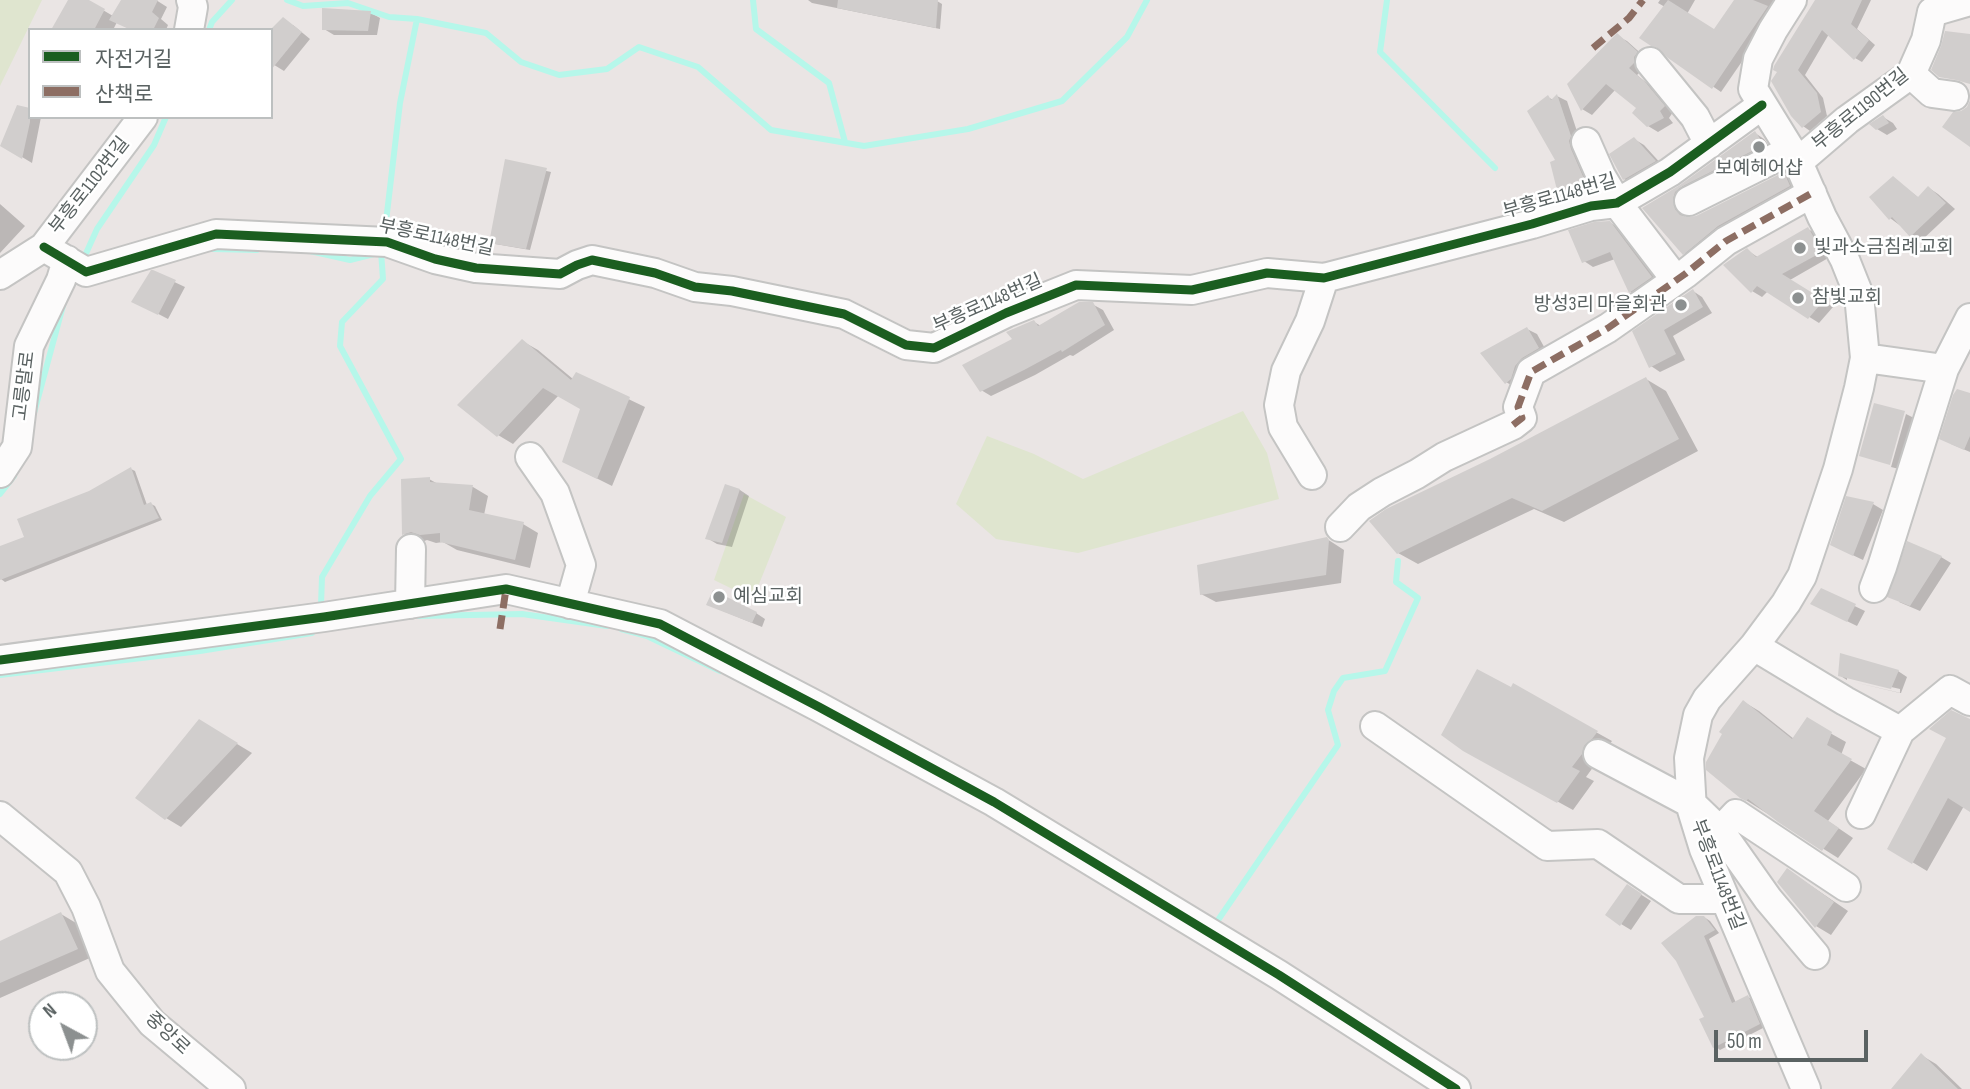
<!DOCTYPE html>
<html>
<head>
<meta charset="utf-8">
<style>
	body { margin:0 }
	#map { position:relative; width:1970px; height:1089px; overflow:hidden; background:#eae5e4; font-family:"Sofia Sans Condensed","Noto Sans KR",sans-serif }
	canvas { display:block }
	.legend { position:absolute; left:28px; top:28px; width:245px; height:91px; box-sizing:border-box; background:#fff; border:2px solid #bdc0c0; margin:0; padding:9px 12px; list-style:none; font-size:21px; color:#5a6262 }
	.legend li { display:flex; align-items:center; gap:14px; height:35px }
	.legend b { width:35px; border:2px solid #bdc0c0 }
	.north { position:absolute; left:28px; top:991px; width:70px; height:70px; box-sizing:border-box; background:#fff; border:2px solid #bdc0c0; border-radius:50%; rotate:319deg; font-size:19px; font-weight:700; line-height:28px; text-align:center; color:#5a6262 }
	.north::after { content:''; display:block; margin:auto; width:24px; height:32px; background:#8c9090; clip-path:polygon(50% 0,100% 100%,50% 72%,0 100%) }
	.scale { position:absolute; left:1714px; top:1030px; width:154px; height:32px; box-sizing:border-box; border:4px solid #5a6262; border-top:0; padding-left:9px; font-size:21px; line-height:24px; white-space:nowrap; color:#5a6262; -webkit-text-stroke:5px #fff; paint-order:stroke }
</style>
</head>
<body>
<div id="map">
<canvas width="1970" height="1089"></canvas>
<ul class="legend">
<li><b style="height:9px;background:#1b5e20"></b>자전거길</li>
<li><b style="height:9px;background:#8d6e63"></b>산책로</li>
</ul>
<div class="north">N</div>
<div class="scale">50 m</div>
</div>
<script>
const context = document.querySelector('canvas').getContext('2d');
context.lineJoin = 'round';
function paint(path, color) {
  context.fillStyle = color;
  context.fill(path, 'evenodd');
}
function shape(rows) {
  const path = new Path2D();
  for (const r of rows) {
    path.moveTo(r[0], r[1]);
    for (let i = 2; i < r.length; i += 2) path.lineTo(r[i], r[i + 1]);
  }
  return path;
}
function trace(path, color, width, dash) {
  context.strokeStyle = color;
  context.lineWidth = width;
  context.lineCap = dash ? 'butt' : 'round';
  context.setLineDash(dash || []);
  context.stroke(path);
}
function write(font, color, halo, rows, align = 'center') {
  context.font = font + ' "Sofia Sans Condensed","Noto Sans KR",sans-serif';
  context.lineWidth = 5;
  context.setLineDash([]);
  context.textBaseline = 'middle';
  context.strokeStyle = halo;
  context.fillStyle = color;
  for (const [text, x, y, turn = 0] of rows) {
    context.save();
    context.translate(x, y);
    context.rotate((+turn || 0) * Math.PI / 180);
    context.textAlign = isNaN(turn) ? turn : align;
    if (halo) context.strokeText(text, 0, 0);
    context.fillText(text, 0, 0);
    context.restore();
  }
}
paint(shape([
	[0,0,42,0,0,86],
	[1243,411,1267,453,1279,499,1078,553,996,539,956,504,987,436,1034,454,1083,479],
	[744,494,786,517,753,599,714,580]
]), '#dfe5cf');
paint(shape([
	[70,0,86,0,113,16,123,0,156,0,167,7,161,19,168,25,166,30,133,30,117,22,113,30,53,30],
	[808,0,928,0,937,1,942,4,940,29,812,3],
	[1660,0,1695,0,1687,14,1715,31,1736,0,1776,0,1776,12,1721,92,1670,57,1665,7,1658,3],
	[1818,0,1871,0,1857,29,1875,45,1862,62,1855,58,1829,34,1805,75,1823,98,1827,116,1810,131,1803,126,1773,81],
	[371,13,380,18,377,35,334,35,324,29],
	[293,25,310,39,284,71,271,63],
	[1617,36,1627,41,1646,58,1643,69,1637,75,1656,91,1673,112,1669,118,1673,123,1658,132,1648,126,1638,108,1616,89,1592,115,1582,109],
	[1557,96,1567,101,1598,195,1570,203,1560,197,1557,161,1548,97,1553,100],
	[30,117,41,117,32,163,2,145],
	[1883,117,1893,123,1897,129,1887,135,1877,129],
	[1755,133,1764,139,1773,151,1682,206,1684,216,1687,219,1696,218,1784,174,1794,180,1799,192,1694,259,1684,253,1644,208,1681,187],
	[1634,139,1644,145,1664,167,1634,185,1624,179],
	[506,162,551,172,530,250,495,244,491,242],
	[1893,178,1919,198,1929,188,1938,194,1955,209,1921,241,1890,218],
	[0,204,25,226,0,253],
	[1609,222,1619,228,1661,283,1640,297,1630,292,1615,259,1593,267,1584,261],
	[1808,229,1818,235,1830,257,1790,280,1833,307,1819,323,1768,291,1762,297,1752,291,1747,250,1759,258],
	[153,272,185,287,168,319,143,306],
	[1693,291,1702,297,1712,313,1673,336,1685,360,1660,372,1651,366,1634,332],
	[1092,304,1103,310,1114,330,1073,356,1070,355,1035,375,991,396,981,390,1014,340,1034,322,1041,326],
	[1527,329,1537,334,1548,354,1516,388,1506,382],
	[522,341,538,350,573,379,576,374,645,407,612,486,580,470,582,408,559,395,513,444,498,435],
	[1646,379,1666,391,1698,451,1564,522,1534,509,1418,564,1398,553,1491,460],
	[1970,395,1970,452,1951,444],
	[1906,414,1914,418,1899,469,1891,467],
	[131,469,135,471,147,505,151,504,155,506,162,520,5,582,1,579,0,548,26,538,89,492],
	[429,479,438,484,473,487,488,496,484,515,523,524,538,533,530,568,457,550,443,542,436,543,427,540,419,543,404,534],
	[726,486,740,490,749,496,732,547,717,544,707,538],
	[1848,498,1873,504,1883,510,1863,560,1842,550],
	[1327,539,1344,550,1341,583,1216,602,1201,594],
	[1941,557,1951,563,1920,611,1899,602],
	[1821,590,1865,611,1857,626,1822,609],
	[718,609,756,613,765,619,762,627],
	[1898,671,1907,677,1901,693,1849,681,1900,693,1900,689,1847,677,1847,680,1839,675],
	[1513,686,1612,741,1586,777,1594,781,1573,810,1480,759],
	[1744,702,1759,711,1794,739,1807,720,1846,742,1841,755,1866,769,1828,821,1853,838,1838,858,1741,797],
	[199,721,252,753,181,827,166,818],
	[1970,721,1970,810,1964,806,1927,871,1889,848],
	[1788,870,1848,911,1831,935,1816,926],
	[1637,892,1651,901,1631,930,1621,924],
	[61,914,76,923,92,957,0,998,0,943],
	[1704,917,1710,921,1719,933,1709,939,1736,1003,1748,997,1754,1000,1765,1027,1720,1050,1715,1046,1706,1018,1677,960],
	[1921,1055,1936,1064,1962,1089,1902,1089]
]), '#0003');
trace(shape([
	[287,0,303,6,348,3,389,17,417,19,486,33,521,62,559,75,607,69,639,47,698,67,771,130,864,146,968,129,1062,101,1127,37,1147,0],
	[753,0,756,29,829,83,845,142],
	[1387,0,1380,52,1495,168],
	[209,30,212,22,232,0],
	[385,230,400,103,417,19],
	[213,249,257,250],
	[310,251,350,260,378,253],
	[83,260,97,229,154,145,166,117],
	[34,413,64,302],
	[0,494,14,476],
	[321,605,322,577,370,496,401,459,340,346,342,322,383,279,381,251],
	[419,616,522,614,607,626],
	[621,629,647,636,720,671],
	[0,675,200,651,312,633],
	[1216,923,1338,745,1328,710,1334,691,1343,678,1385,671,1418,598,1396,582,1398,561]
]), '#b6f7ea', 6);
paint(shape([
	[68,0,89,0,105,9,94,30,51,30],
	[121,0,158,0,152,12,159,18,153,30,131,30,109,20],
	[838,0,938,0,936,28,837,8],
	[1668,0,1714,29,1734,0,1753,0,1768,6,1712,89,1668,58,1656,47,1651,46,1639,38],
	[1815,0,1862,0,1851,24,1869,40,1854,60,1822,30,1798,70,1817,93,1821,112,1802,128,1791,116,1771,81,1777,72,1773,70,1774,66],
	[322,8,371,11,368,31,322,30],
	[283,17,302,32,271,70,271,29],
	[1945,31,1970,34,1970,84,1956,80,1939,77,1931,70,1941,46],
	[1617,33,1638,52,1634,57,1634,63,1629,68,1646,83,1665,106,1660,111,1664,118,1647,127,1632,113,1636,108,1606,84,1581,111,1567,84],
	[1557,94,1571,136,1569,141,1571,149,1589,190,1559,198,1550,162,1555,160,1527,111,1548,95,1551,100],
	[1970,100,1970,147,1942,127,1953,112,1961,111,1967,107],
	[17,105,30,108,30,122,22,159,0,146],
	[1883,115,1889,123,1876,130,1869,124],
	[1755,131,1764,145,1681,187,1675,192,1673,199,1675,209,1680,215,1687,217,1696,216,1784,172,1790,186,1718,226,1683,255,1642,208,1680,185],
	[1634,137,1656,161,1623,180,1609,154],
	[505,159,547,168,526,249,489,243],
	[1893,176,1918,197,1928,186,1946,203,1910,237,1892,217,1889,220,1869,197],
	[1610,221,1652,277,1629,293,1610,252,1582,263,1568,230,1594,222],
	[1808,227,1822,252,1782,274,1824,300,1808,319,1757,286,1751,293,1723,265,1747,248,1756,257],
	[151,270,153,270,176,280,158,315,131,302],
	[1693,289,1703,307,1664,330,1676,354,1649,368,1632,331],
	[1079,302,1093,302,1105,325,1062,352,1061,350,1024,370,980,392,962,365,1012,339,1006,332,1034,320,1038,326],
	[1527,327,1539,348,1522,358,1515,366,1511,379,1505,384,1480,353],
	[522,339,571,380,576,372,630,397,597,479,562,462,580,409,543,388,497,437,457,405],
	[1646,377,1679,439,1542,511,1512,498,1397,554,1369,521,1386,509,1490,459],
	[1957,389,1970,393,1970,436,1964,450,1939,439,1953,395],
	[1874,403,1905,411,1890,465,1859,456],
	[131,467,144,505,151,502,159,518,0,580,0,546,24,537,17,519,89,491],
	[430,477,430,482,473,485,469,510,524,522,515,560,440,542,440,533,420,535,411,532,402,535,401,479],
	[725,484,740,489,722,543,705,539],
	[1846,496,1874,502,1853,556,1830,545],
	[1327,537,1329,540,1326,575,1200,595,1197,565],
	[1907,541,1942,556,1910,606,1887,597],
	[1821,588,1856,604,1847,622,1810,604],
	[713,590,757,612,752,623,706,605],
	[1840,653,1899,670,1891,689,1838,676],
	[1477,669,1511,687,1513,683,1598,731,1592,739,1584,746,1582,754,1572,767,1580,771,1557,803,1463,751,1441,735],
	[1743,700,1792,739,1807,717,1832,732,1827,745,1852,759,1814,811,1839,828,1822,851,1778,822,1748,799,1746,801,1740,798,1706,770,1706,762,1722,734,1719,732],
	[1951,710,1970,719,1970,812,1948,798,1912,864,1887,849,1946,738,1929,729],
	[199,719,238,743,165,820,135,798],
	[1787,868,1834,902,1815,928,1777,882],
	[1627,884,1642,894,1620,926,1605,915],
	[61,912,78,949,0,983,0,941],
	[1696,916,1704,916,1715,930,1704,936,1732,1003,1748,995,1760,1024,1713,1048,1699,1019,1704,1017,1676,961,1661,943],
	[1921,1053,1958,1089,1891,1089]
]), '#d1cecd');
const minor = shape([
	[1792,0,1773,30,1758,59,1753,89,1798,162,1822,217,1845,260,1859,295,1865,358,1859,388,1838,469,1802,576,1786,603,1754,646,1707,699,1698,715,1689,758,1692,810,1704,849,1806,1089],
	[1932,12,1970,1],
	[189,30,193,7,191,0],
	[1650,62,1695,117,1709,144],
	[1911,74,1932,93,1954,96],
	[1586,142,1601,176,1617,203,1676,280],
	[1798,162,1847,120,1911,74,1926,40,1932,12],
	[1689,201,1791,150],
	[44,247,86,272,216,234,387,242,435,259,476,268,560,274,577,265,592,260,655,273,695,287,732,291,844,314,906,345,934,348,1006,313,1076,285,1192,290,1267,273,1324,278,1532,224,1591,206,1617,203,1670,172,1762,105],
	[0,275,44,247,143,117],
	[1865,358,1944,369],
	[530,457,555,493,581,565,570,604],
	[0,473,17,447,29,346,61,280,67,260],
	[1312,475,1283,427,1279,405,1286,371,1310,321,1324,278],
	[1340,527,1359,507,1382,492,1417,474,1444,457,1513,425,1522,418,1518,407,1531,372,1608,328,1685,274,1726,241,1812,193],
	[1874,588,1882,567,1944,369,1970,318],
	[410,604,411,549],
	[1754,646,1845,701,1900,731],
	[0,660,324,617,506,589,660,624,819,707,994,802,1279,975,1456,1089],
	[1375,726,1547,846,1598,844,1679,899,1725,899],
	[1598,754,1692,804,1720,831,1768,899,1815,955],
	[1861,814,1900,731,1950,690,1970,701],
	[0,816,68,872,86,907,110,971,152,1023,231,1089],
	[1720,831,1736,814,1846,887]
]);
trace(minor, '#c4c4c3', 32);
trace(minor, '#fcfbfb', 28);
trace(shape([
	[1593,48,1629,18,1643,0],
	[1513,425,1522,418,1518,407,1531,372,1608,328,1685,274,1726,241,1812,193],
	[500,629,506,589]
]), '#8d6e63', 7, [14, 7]);
trace(shape([
	[44,247,86,272,216,234,387,242,435,259,476,268,560,274,577,265,592,260,655,273,695,287,732,291,844,314,906,345,934,348,1006,313,1076,285,1192,290,1267,273,1324,278,1532,224,1591,206,1617,203,1670,172,1762,105],
	[0,660,324,617,506,589,660,624,819,707,994,802,1279,975,1456,1089]
]), '#1b5e20', 9);
for (const [x, y, r, color] of [
	[1759,147,7,"#8c9090"],
	[1800,248,7,"#8c9090"],
	[1798,298,7,"#8c9090"],
	[1681,305,7,"#8c9090"],
	[719,597,7,"#8c9090"]
]) {
  const dot = new Path2D();
  dot.arc(x, y, r, 0, 2 * Math.PI);
  context.fillStyle = color;
  context.fill(dot);
  trace(dot, '#fff', 2.5);
}
write('19px', '#5a6262', '#fff', [
	["부흥로1190번길",1861,110,-39],
	["부흥로1102번길",90,186,-52],
	["부흥로1148번길",1560,197,-16],
	["부흥로1148번길",436,238,12],
	["부흥로1148번길",988,304,-24],
	["고릉말로",25,386,-83],
	["부흥로1148번길",1717,875,69],
	["중앙로",167,1034,43]
]);
write('19px', '#5a6262', '#fff', [
	["보예헤어샵",1759,169,"center"],
	["빛과소금침례교회",1814,248],
	["참빛교회",1812,298],
	["방성3리 마을회관",1667,305,"right"],
	["예심교회",733,597]
], 'left');
</script>
</body>
</html>
